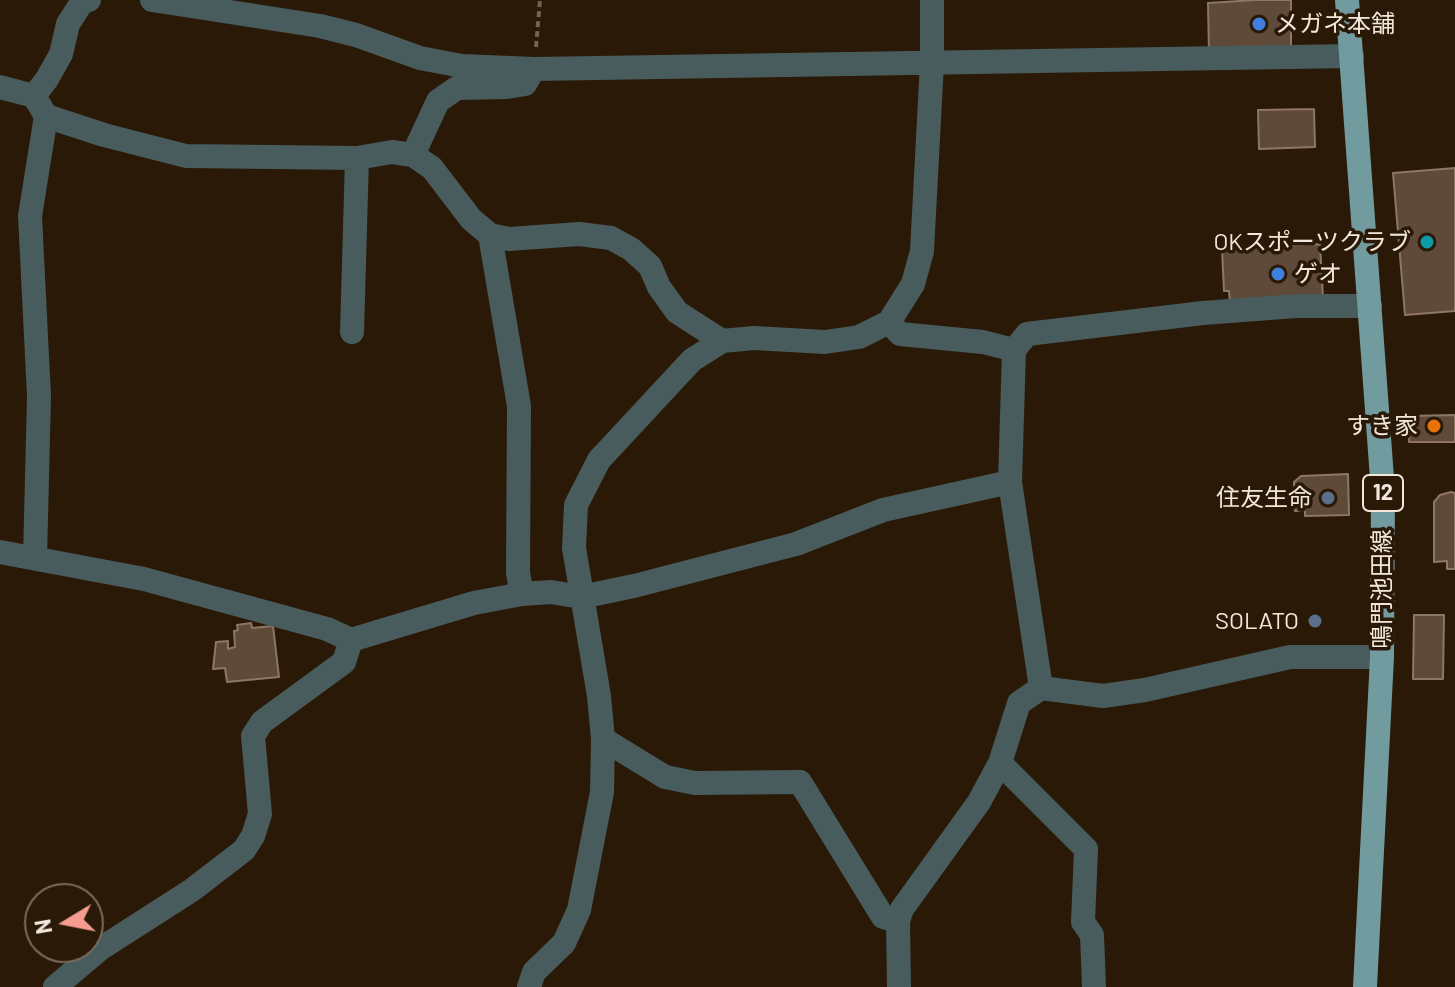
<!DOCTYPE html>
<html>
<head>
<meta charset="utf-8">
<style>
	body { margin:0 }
	#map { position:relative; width:1455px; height:987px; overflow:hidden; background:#2a1907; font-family:Barlow,sans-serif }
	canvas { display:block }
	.north { position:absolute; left:24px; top:883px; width:80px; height:80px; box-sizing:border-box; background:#2a1907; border:2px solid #7a6b5c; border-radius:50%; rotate:260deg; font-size:22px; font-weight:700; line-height:32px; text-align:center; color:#f3e7dc }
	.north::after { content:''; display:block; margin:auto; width:28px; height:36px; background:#f59c91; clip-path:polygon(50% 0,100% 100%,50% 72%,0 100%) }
</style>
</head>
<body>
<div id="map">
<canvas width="1455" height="987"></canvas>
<div class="north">N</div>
</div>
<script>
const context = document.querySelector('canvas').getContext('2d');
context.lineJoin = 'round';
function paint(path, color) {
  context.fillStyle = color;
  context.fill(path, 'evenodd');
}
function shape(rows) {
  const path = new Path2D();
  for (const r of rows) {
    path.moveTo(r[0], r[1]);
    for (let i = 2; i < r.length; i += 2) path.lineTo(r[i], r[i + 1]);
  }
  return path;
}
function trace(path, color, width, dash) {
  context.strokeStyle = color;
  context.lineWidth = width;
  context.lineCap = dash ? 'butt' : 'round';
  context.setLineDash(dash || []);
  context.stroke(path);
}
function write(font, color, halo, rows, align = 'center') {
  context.font = font + ' Barlow,"Noto Sans JP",sans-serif';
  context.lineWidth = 7;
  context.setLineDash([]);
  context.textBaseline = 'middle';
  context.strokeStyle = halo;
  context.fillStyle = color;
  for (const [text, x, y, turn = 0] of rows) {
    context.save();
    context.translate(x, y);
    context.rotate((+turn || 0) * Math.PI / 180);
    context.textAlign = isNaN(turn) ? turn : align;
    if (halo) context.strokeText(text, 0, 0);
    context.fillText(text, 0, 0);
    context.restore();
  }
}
const building = shape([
	[1256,0,1291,0,1291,52,1209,54,1208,3,1256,0],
	[1314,109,1315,147,1259,149,1258,110,1314,109],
	[1455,168,1455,311,1405,315,1393,173,1455,168],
	[1320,244,1323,299,1230,303,1229,291,1224,291,1222,249,1320,244],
	[1455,415,1455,442,1409,442,1408,416,1455,415],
	[1348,474,1349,515,1305,516,1305,510,1295,511,1294,482,1301,476,1348,474],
	[1451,492,1455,493,1455,569,1447,569,1447,561,1434,562,1434,502,1440,495,1451,492],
	[1414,615,1444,615,1443,679,1413,679,1414,615],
	[251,623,252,628,273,626,279,677,227,682,225,668,213,669,216,642,228,641,228,649,235,647,234,631,238,630,237,625,251,623]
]);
paint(building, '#5f4939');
trace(building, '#8e7665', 2);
trace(shape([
	[536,47,540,0]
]), '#726354', 4, [6, 4]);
trace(shape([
	[152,0,320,26,356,35,420,58,462,66,534,69,1352,56],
	[0,87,34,96,47,79,61,54,68,24,82,2,89,0],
	[34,96,46,116,104,135,186,156,357,158,392,152,413,155,432,168,471,219,490,235,509,239,579,234,611,238,631,249,650,266,659,287,677,312,722,341],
	[413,155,438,101,457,88,507,87,525,84,534,69],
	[490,235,519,406,518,573,522,594],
	[889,322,900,334,983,342,1014,350],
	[352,332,357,158],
	[0,552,144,579,327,629,351,640],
	[35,558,39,396,30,216,46,116],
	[1041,688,1010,482,1014,350,1027,334,1203,313,1296,306,1370,306],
	[603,739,665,777,695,783,800,782,883,917,898,921],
	[1000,763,1086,849,1083,922,1092,935,1094,987],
	[55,987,100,949,192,890,244,850,253,836,260,814,253,736,262,722,344,662,351,640,474,603,522,594,551,592,581,597,634,586,796,544,883,510,1010,482],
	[529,987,534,972,564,943,579,910,602,792,603,739,599,696,574,548,576,505,599,460,692,360,722,341,754,338,825,342,859,337,889,322,913,284,922,251,932,63,932,0],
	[899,987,898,921,902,909,979,802,1000,763,1019,703,1041,688,1103,696,1145,690,1290,657,1382,657]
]), '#485c5d', 24);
trace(shape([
	[1347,0,1383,492,1382,657,1365,987]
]), '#719b9e', 24);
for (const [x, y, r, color] of [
	[1259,24,8,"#3f7fe0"],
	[1427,242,8,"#0f9aa8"],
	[1278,274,8,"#3f7fe0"],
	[1434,426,8,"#e8710a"],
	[1328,498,8,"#5c6f8a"],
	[1315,621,8,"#5c6f8a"]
]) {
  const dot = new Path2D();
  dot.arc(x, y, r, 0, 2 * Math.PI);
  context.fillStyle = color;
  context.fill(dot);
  trace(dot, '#2a1907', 3);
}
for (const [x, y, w] of [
	[1383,493,40]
]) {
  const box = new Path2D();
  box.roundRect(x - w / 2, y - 18, w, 36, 6);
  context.fillStyle = '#2a1907';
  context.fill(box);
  trace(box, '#f3e7dc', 2);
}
write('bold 22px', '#f3e7dc', null, [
	["12",1383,493]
]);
write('24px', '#f3e7dc', '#2a1907', [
	["メガネ本舗",1275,24,"left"],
	["OKスポーツクラブ",1411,242],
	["ゲオ",1294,274,"left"],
	["すき家",1418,426],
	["住友生命",1312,498],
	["SOLATO",1299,621]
], 'right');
write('24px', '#f3e7dc', '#2a1907', [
	["鳴門池田線",1382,589,-90]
]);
</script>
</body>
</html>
